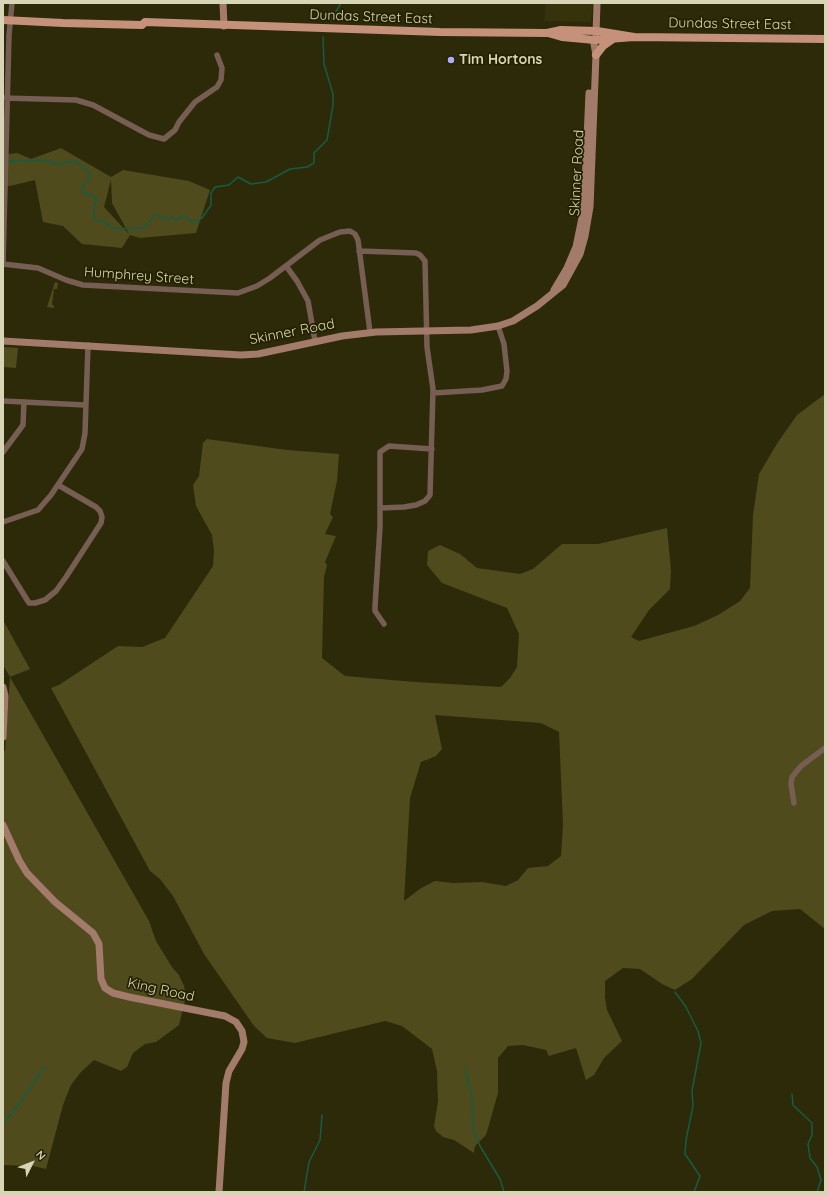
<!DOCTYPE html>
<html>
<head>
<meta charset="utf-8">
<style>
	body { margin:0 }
	#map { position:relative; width:828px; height:1195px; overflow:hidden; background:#2d2a09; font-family:Quicksand,sans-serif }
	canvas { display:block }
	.frame { position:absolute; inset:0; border:4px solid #d7d5b6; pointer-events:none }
	.north { position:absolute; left:12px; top:1143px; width:40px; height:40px; -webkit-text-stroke:3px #242101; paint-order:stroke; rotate:48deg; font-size:11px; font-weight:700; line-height:16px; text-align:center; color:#d7d5b6 }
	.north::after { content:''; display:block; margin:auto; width:14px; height:18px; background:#d7d5b6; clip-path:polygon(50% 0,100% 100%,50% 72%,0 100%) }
</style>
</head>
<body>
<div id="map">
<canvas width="828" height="1195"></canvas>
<div class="frame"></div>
<div class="north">N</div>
</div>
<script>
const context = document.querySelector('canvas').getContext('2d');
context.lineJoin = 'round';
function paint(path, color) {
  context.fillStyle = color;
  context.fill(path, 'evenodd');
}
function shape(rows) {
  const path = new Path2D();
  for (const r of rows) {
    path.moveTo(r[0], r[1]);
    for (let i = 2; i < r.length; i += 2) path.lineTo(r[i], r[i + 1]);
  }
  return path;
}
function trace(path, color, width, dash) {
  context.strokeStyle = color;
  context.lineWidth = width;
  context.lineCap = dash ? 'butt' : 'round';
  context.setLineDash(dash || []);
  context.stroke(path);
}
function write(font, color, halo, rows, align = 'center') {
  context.font = font + ' Quicksand,sans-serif';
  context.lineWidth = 3.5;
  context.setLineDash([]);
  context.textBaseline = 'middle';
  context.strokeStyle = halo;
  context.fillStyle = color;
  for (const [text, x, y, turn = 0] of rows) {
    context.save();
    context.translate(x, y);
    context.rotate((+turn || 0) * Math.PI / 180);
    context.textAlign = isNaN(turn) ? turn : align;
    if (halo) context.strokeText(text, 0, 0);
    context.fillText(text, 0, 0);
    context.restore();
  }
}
paint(shape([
	[546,3,593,3,591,22,544,21]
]), '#36320c');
paint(shape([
	[61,148,111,177,123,170,189,181,210,190,196,233,140,238,130,235,122,248,82,244,63,226,43,222,35,180,10,186,3,185,3,155,17,153,31,159],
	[111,180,112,203,129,234,104,207],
	[55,282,58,283,57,289,54,289,52,304,54,306,54,308,47,307],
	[3,347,18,348,16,368,3,367],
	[825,394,825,929,800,909,772,911,744,925,692,979,675,990,662,984,640,969,623,968,605,981,605,998,607,1010,622,1041,604,1058,594,1075,586,1080,576,1048,549,1056,546,1050,523,1045,508,1046,498,1058,498,1093,486,1135,475,1146,474,1153,454,1140,443,1137,436,1131,434,1126,438,1102,437,1071,432,1049,402,1026,385,1021,295,1043,267,1038,254,1026,204,954,173,896,160,879,150,871,51,688,59,685,118,646,142,647,165,638,213,566,214,551,212,535,196,506,193,485,199,476,203,443,207,439,287,450,339,454,337,481,330,514,333,517,325,534,336,536,325,562,327,565,324,577,322,658,345,676,415,682,501,687,510,678,517,667,519,634,507,608,442,583,427,565,428,551,440,545,460,554,477,568,520,574,533,569,562,544,598,544,667,528,671,570,670,589,649,610,631,637,639,641,694,626,718,615,740,601,750,588,753,515,759,474,778,442,797,415],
	[435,715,541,723,559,732,563,825,561,856,548,866,528,868,518,880,506,886,482,882,453,883,435,881,421,888,404,901,410,798,421,762,436,756,442,749],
	[3,620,30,669,10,677,149,921,156,941,172,967,179,975,184,986,186,996,179,1025,156,1042,145,1044,133,1053,127,1067,121,1071,94,1060,80,1073,71,1085,63,1105,46,1169,33,1166,3,1165,3,750,5,751,10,677,3,665]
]), '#4f4b1c');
trace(shape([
	[331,20,341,3],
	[8,161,44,160,58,164,67,162,77,162,90,173,90,177,82,188,83,192,94,196,97,200,94,207,94,219,102,221,113,228,137,229,146,226,155,215,163,217,167,220,172,217,176,220,184,216,191,221,198,220,202,218,211,205,211,193,215,187,229,185,238,177,251,184,266,182,290,169,307,167,314,163,314,153,327,140,333,105,333,94,324,64,323,37],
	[675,992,686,1007,698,1031,701,1043,692,1091,693,1106,686,1140,685,1154,700,1176,694,1192],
	[465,1069,472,1097,473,1129,480,1146,500,1179,504,1192],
	[792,1094,793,1105,812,1123,812,1135,808,1144,810,1158,817,1167,821,1180,817,1192],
	[3,1124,22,1100,44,1067],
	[304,1192,309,1162,320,1140,322,1115]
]), '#155d43', 1.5);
trace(shape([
	[3,98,76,100,93,105,149,135,164,139,175,130,179,122,195,102,217,87,221,80,222,68,217,55],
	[359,251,416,253,420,255,425,261,427,347,433,389,430,495,425,501,416,505,404,507,381,508],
	[3,264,38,268,66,280,83,285,238,293,257,286,270,278,320,240,340,232,350,231,355,234,358,240,370,332],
	[3,264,9,35,12,3],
	[286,266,297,281,308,301,315,341],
	[433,393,482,390,502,386,506,379,507,371,504,344,498,326],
	[3,401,85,405],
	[3,452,23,425,24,402],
	[3,522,38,510,51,495,82,449,85,433,88,345],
	[3,561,29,603,35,603,45,600,56,591,66,577,101,523,102,517,100,511,96,507,58,485],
	[384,624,375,611,375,606,380,527,380,452,389,446,432,449],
	[794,803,791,784,792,777,801,766,825,748]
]), '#775e53', 5.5);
trace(shape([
	[223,3,224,26],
	[596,35,597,3],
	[554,290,567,268,576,247,584,208,589,93],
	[3,341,241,355,258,354,342,336,376,332,471,330,498,326,513,321,537,306,563,285,580,254,585,236,590,207,596,55,594,44],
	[3,687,5,696,3,737],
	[3,825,19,860,27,873,55,902,93,933,99,944,101,979,105,988,113,993,129,997,225,1016,236,1022,242,1031,244,1042,242,1049,229,1071,226,1083,219,1192]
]), '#a37b6a', 7);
trace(shape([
	[3,20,63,23,142,25,145,22,440,32,547,33,561,30,597,31,634,37],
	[548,33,562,37,595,40,634,37,825,39],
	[596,55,603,46,613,39]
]), '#c5917b', 8);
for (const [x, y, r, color] of [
	[451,60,4,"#afaefa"]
]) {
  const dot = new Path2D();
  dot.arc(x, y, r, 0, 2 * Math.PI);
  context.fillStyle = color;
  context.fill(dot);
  trace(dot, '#242101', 1.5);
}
write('14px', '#d7d5b6', '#242101', [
	["Dundas Street East",371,17,2],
	["Dundas Street East",730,24,1],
	["Skinner Road",577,173,-87],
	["Humphrey Street",139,276,4],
	["Skinner Road",292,332,-11],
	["King Road",161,990,12]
]);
write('bold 14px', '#d7d5b6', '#242101', [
	["Tim Hortons",459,60]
], 'left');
</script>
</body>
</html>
